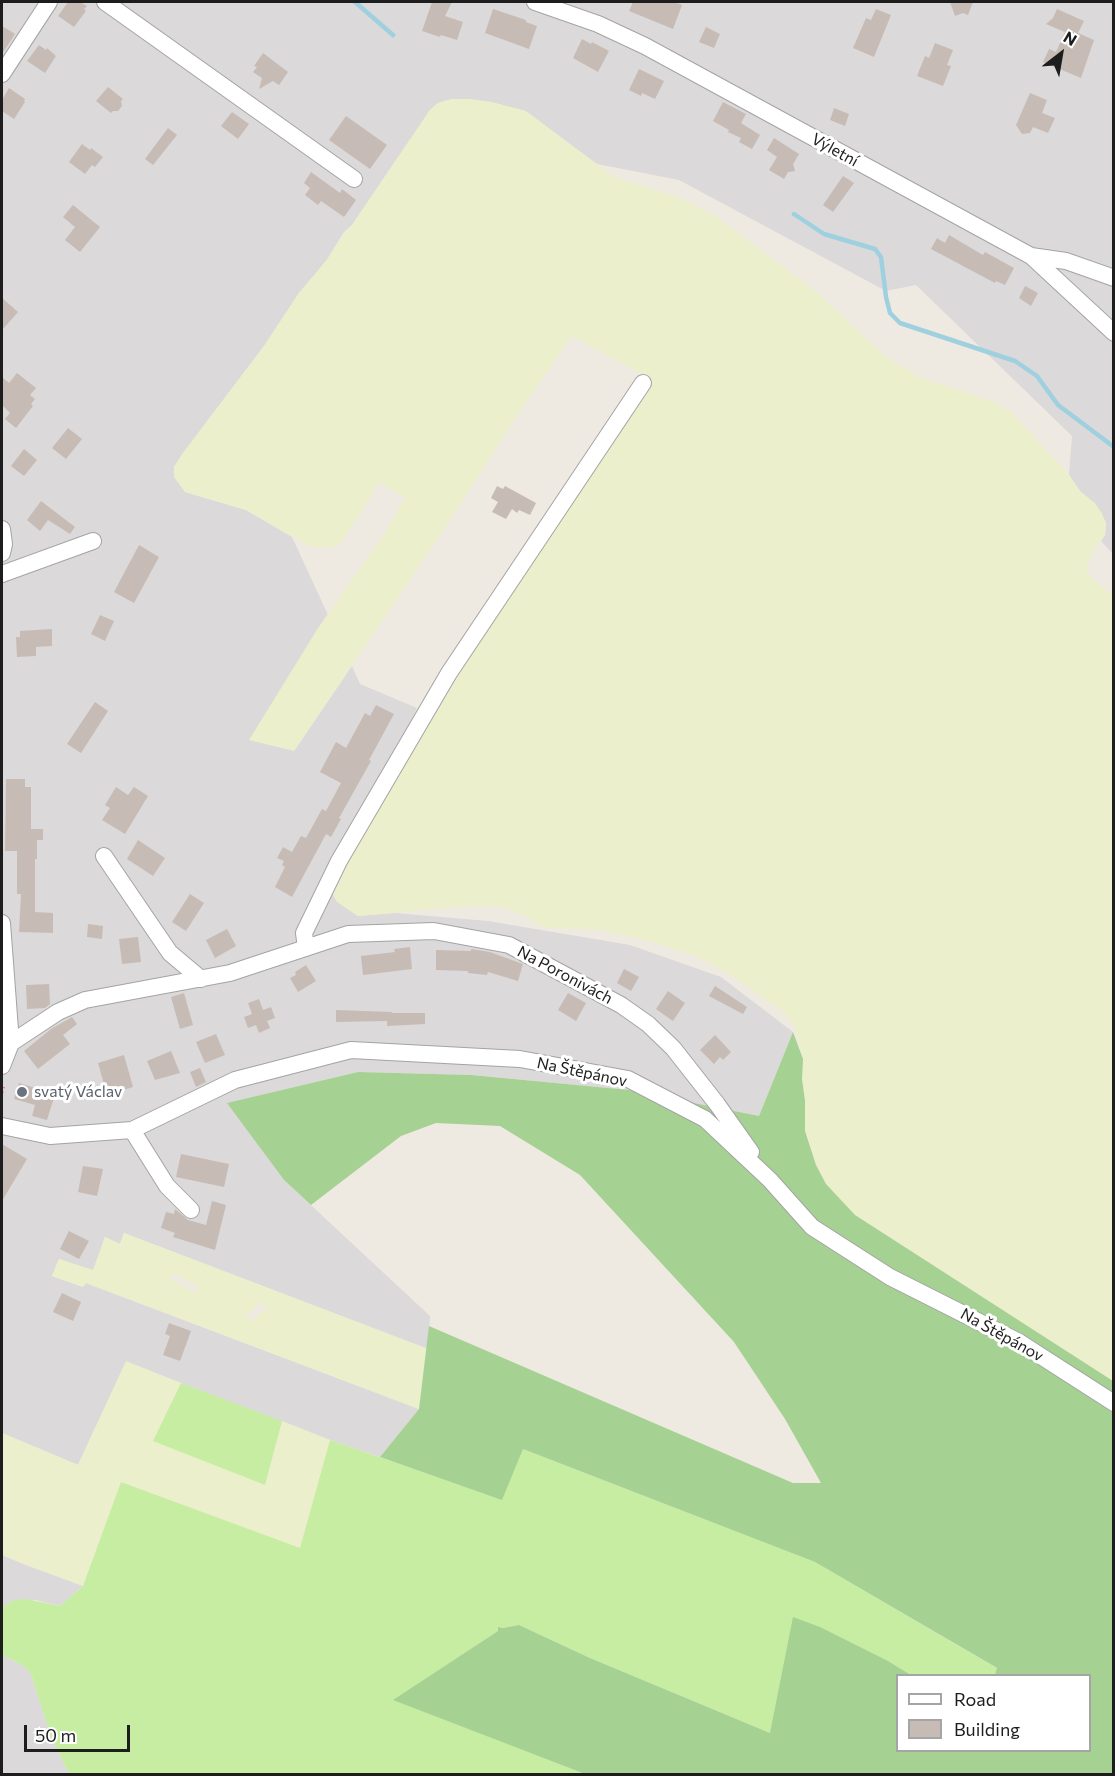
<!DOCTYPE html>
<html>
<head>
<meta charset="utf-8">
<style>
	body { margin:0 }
	#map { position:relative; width:1115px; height:1776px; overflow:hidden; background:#efeae1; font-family:Commissioner,sans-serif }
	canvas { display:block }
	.frame { position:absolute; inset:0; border:3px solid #1d1d1d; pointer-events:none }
	.legend { position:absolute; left:896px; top:1674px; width:195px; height:78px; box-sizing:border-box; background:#fff; border:2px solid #a5a5a5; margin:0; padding:8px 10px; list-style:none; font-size:18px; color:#1d1d1d }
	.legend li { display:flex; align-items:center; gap:12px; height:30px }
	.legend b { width:30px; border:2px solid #a5a5a5 }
	.north { position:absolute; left:1031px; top:24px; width:60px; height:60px; -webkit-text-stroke:4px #fff; paint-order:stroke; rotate:31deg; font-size:16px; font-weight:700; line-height:24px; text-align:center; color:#1d1d1d }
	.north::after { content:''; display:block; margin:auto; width:21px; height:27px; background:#1d1d1d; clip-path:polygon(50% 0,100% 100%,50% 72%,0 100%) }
	.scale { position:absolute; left:24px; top:1725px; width:106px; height:27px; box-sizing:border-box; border:3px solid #1d1d1d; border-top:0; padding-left:8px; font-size:18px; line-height:21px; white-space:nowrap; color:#1d1d1d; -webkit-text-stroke:4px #fff; paint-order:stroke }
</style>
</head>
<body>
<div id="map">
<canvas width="1115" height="1776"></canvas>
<div class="frame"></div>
<ul class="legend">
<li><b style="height:8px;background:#fff"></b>Road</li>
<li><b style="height:16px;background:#c7bcb5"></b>Building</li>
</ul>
<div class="north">N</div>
<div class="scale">50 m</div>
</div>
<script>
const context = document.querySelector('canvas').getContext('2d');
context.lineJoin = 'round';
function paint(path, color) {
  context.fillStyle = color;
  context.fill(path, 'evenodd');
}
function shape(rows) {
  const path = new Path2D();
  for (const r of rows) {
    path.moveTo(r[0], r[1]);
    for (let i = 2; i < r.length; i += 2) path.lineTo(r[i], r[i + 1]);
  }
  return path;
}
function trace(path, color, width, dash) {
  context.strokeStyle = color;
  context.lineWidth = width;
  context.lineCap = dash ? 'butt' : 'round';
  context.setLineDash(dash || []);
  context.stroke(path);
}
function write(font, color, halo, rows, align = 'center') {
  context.font = font + ' Commissioner,sans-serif';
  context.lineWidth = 6;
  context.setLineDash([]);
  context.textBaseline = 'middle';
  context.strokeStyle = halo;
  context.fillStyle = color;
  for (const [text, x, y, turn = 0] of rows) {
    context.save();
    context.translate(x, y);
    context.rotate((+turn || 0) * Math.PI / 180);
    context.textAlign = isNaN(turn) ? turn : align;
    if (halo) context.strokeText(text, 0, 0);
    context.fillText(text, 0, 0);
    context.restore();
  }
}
paint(shape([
	[2,2,1113,2,1113,554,1101,541,1105,535,1106,523,1101,512,1080,491,1069,475,1072,436,916,285,886,291,679,180,597,164,525,111,491,102,468,99,452,99,438,103,430,110,352,225,344,232,326,261,299,293,264,346,183,453,174,467,185,492,246,510,292,537,328,615,284,685,294,751,352,666,360,684,417,708,344,870,335,885,338,902,358,916,395,913,488,921,630,945,721,977,793,1032,759,1116,628,1090,471,1075,358,1072,228,1103,284,1180,430,1316,428,1349,124,1233,120,1244,105,1237,93,1271,59,1259,52,1276,83,1287,86,1283,419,1409,380,1457,330,1440,126,1362,78,1465,2,1433],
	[2,1555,23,1564,83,1586,60,1606,36,1600,14,1600,2,1607],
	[2,1654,25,1667,31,1674,50,1734,69,1774,2,1774]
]), '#dbd9d9');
paint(shape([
	[452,99,468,99,491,102,526,111,614,177,680,198,717,217,814,290,886,357,919,377,995,402,1012,413,1069,475,1080,491,1095,503,1101,512,1106,523,1105,535,1093,551,1089,561,1087,574,1113,596,1113,1381,855,1215,826,1184,816,1165,805,1131,805,1101,802,1079,803,1059,794,1025,782,1011,728,973,693,955,653,942,601,930,545,928,517,912,499,906,457,907,358,916,337,902,333,895,335,885,368,829,429,715,652,380,572,336,524,405,445,528,294,751,249,740,318,628,383,536,405,498,378,482,372,495,342,541,334,547,311,547,246,510,185,492,174,477,174,467,183,453,264,346,299,293,326,261,345,232,352,225,430,110,438,103],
	[124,1233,428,1349,419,1409,86,1283,83,1287,52,1276,59,1259,93,1270,105,1237,120,1244],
	[173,1273,198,1286,196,1293,170,1279],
	[260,1302,267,1308,251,1321,246,1316],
	[126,1361,181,1383,154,1441,265,1485,282,1421,330,1440,300,1548,121,1482,83,1586,2,1555,2,1433,78,1465]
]), '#ecefcb');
paint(shape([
	[181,1383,282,1421,265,1485,153,1441],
	[330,1440,501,1499,523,1449,815,1562,998,1669,995,1675,911,1675,888,1661,770,1733,590,1658,519,1625,503,1628,498,1627,498,1631,394,1700,585,1774,69,1774,50,1734,31,1674,25,1667,2,1654,2,1607,14,1600,26,1599,60,1606,83,1586,121,1482,300,1548]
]), '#c7eda3');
paint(shape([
	[793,1032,803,1059,802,1079,805,1101,805,1131,816,1165,826,1184,855,1215,1113,1381,1113,1774,585,1774,393,1700,498,1631,498,1627,503,1628,519,1625,590,1658,770,1733,793,1617,820,1627,888,1661,911,1675,898,1676,898,1750,1090,1750,1090,1676,995,1675,997,1668,815,1562,523,1449,502,1500,380,1457,419,1409,429,1326,793,1483,821,1483,785,1419,734,1342,580,1175,500,1126,436,1123,401,1136,311,1205,284,1180,227,1103,358,1072,471,1075,629,1090,759,1116]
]), '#a5d193');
trace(shape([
	[355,2,393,35],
	[794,214,824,234,875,249,881,257,886,297,890,313,900,323,1015,361,1037,376,1058,405,1114,447]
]), '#9fd0df', 4.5);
paint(shape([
	[68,2,80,2,87,6,84,9,86,11,74,27,58,16],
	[432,2,452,2,445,16,463,22,457,40,441,35,440,37,422,31],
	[633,2,674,2,682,5,673,29,629,11],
	[950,2,973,2,968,15,963,13,955,16],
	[493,9,526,20,526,22,537,26,529,49,485,33],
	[876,9,891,15,874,57,853,48,866,18,871,20],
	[1057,9,1084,21,1078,33,1094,40,1081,78,1043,62,1049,49,1056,52,1065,32,1046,24,1053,18],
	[2,26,15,34,2,54],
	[706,27,720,34,714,48,699,42],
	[582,39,591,44,592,42,609,51,598,72,573,58],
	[935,43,953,50,947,65,951,66,943,86,917,76,925,56,929,58],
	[39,45,46,50,47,48,56,56,45,73,27,61],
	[263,53,288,72,279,85,273,81,259,89,262,78,253,72,257,67,254,66],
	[639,69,664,81,655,99,642,93,641,96,629,90],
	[108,87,123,99,121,101,122,106,118,111,113,111,111,113,96,101],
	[9,88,25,99,24,101,25,102,14,119,2,111,2,100],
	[1030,93,1047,100,1042,113,1055,118,1048,133,1033,127,1030,133,1022,134,1016,125],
	[723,102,746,114,741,123,760,135,752,149,739,142,741,138,728,132,729,130,713,121],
	[834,108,849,114,845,126,830,120],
	[232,112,249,124,238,139,221,126],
	[346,116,387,145,370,169,329,140],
	[168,128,177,135,153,165,145,159],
	[774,138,799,154,793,164,795,171,788,172,784,179,769,170,777,157,767,150],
	[82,144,90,150,91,148,103,157,95,167,92,165,85,174,69,162],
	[311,172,340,193,342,189,356,200,344,217,321,201,318,205,305,195,310,188,304,183],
	[843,176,854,183,833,212,823,205],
	[73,205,100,227,80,252,65,240,75,227,63,217],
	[949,235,983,255,985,252,1014,268,1005,285,996,281,995,283,931,249,937,238,945,243],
	[1025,286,1038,293,1031,306,1019,298],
	[2,298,18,312,2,330],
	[17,373,36,388,30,395,35,399,31,404,33,406,16,428,5,419,10,413,2,405,2,377,9,383],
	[68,428,82,439,66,459,52,448],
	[24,449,37,460,24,476,11,466],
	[497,486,503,489,505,486,536,503,530,515,519,510,517,513,512,509,506,519,492,512,498,502,491,498],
	[41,501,75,527,70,534,48,520,40,531,27,520],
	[139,545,159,557,134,603,114,592],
	[100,615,114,621,105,641,91,634],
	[52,629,52,646,36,647,36,656,17,657,16,637,20,637,20,631],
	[95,702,108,711,81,753,67,744],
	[376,705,394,714,369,760,371,761,339,818,341,819,331,837,326,834,292,897,275,887,285,867,282,865,284,861,277,858,283,847,292,852,301,836,306,838,322,809,326,811,341,783,320,772,336,742,346,748,365,713,370,716],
	[6,779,25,779,25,787,31,787,31,829,43,829,43,840,37,840,37,859,35,859,35,912,53,913,53,933,19,932,21,894,17,894,17,851,5,851],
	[116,787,128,795,134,787,148,796,125,834,102,820,110,808,105,805],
	[138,840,165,858,153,876,127,859],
	[190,894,204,903,186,931,172,922],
	[88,924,103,926,102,939,87,937],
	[227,929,236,946,215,958,206,940],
	[138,937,141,962,122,964,119,939],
	[410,947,412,969,363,975,361,956,395,952,394,949],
	[471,949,490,952,523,964,518,981,488,972,487,975,468,973,468,971,436,970,436,950,471,951],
	[306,965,316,981,298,992,290,978,296,975,295,972],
	[624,969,639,977,631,991,617,983],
	[49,984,50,1004,45,1008,27,1009,26,985],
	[715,986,747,1007,743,1014,709,996],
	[668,991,685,1003,673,1021,656,1009],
	[184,993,193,1025,180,1029,171,997],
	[568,993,586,1003,576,1021,558,1010],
	[259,999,263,1010,271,1007,275,1018,267,1021,270,1028,259,1033,256,1025,248,1028,244,1017,252,1014,248,1003],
	[336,1010,392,1012,392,1013,425,1013,425,1024,387,1026,387,1021,336,1022],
	[72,1017,77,1024,63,1035,70,1044,38,1069,24,1051,51,1029],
	[216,1034,225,1055,205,1063,196,1042],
	[715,1035,731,1052,723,1060,720,1057,714,1064,700,1050],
	[171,1051,180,1073,155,1080,147,1061],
	[124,1055,133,1087,107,1095,98,1063],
	[200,1068,206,1082,196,1087,190,1072],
	[19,1083,55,1094,47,1120,32,1116,35,1105,14,1099],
	[2,1144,27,1159,2,1201],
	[181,1154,229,1164,224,1187,176,1177],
	[83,1166,103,1169,97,1196,78,1192],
	[212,1201,226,1205,215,1250,173,1237,175,1233,161,1228,166,1212,174,1214,175,1209,188,1220,206,1225],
	[69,1231,89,1241,79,1259,60,1249],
	[62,1293,81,1302,73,1321,53,1312],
	[169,1323,191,1331,180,1361,163,1355,170,1336,165,1334]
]), '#c7bcb5');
const minor = shape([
	[105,2,354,179],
	[535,2,598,24,645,46,1031,256,1114,333],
	[2,74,49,2],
	[1031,256,1066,261,1114,278],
	[2,529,4,544,2,553],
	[2,574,93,541],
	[104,856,170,953,201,979],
	[2,923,11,1043,2,1066],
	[306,948,304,933,339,861,449,673,643,383],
	[11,1043,58,1012,85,1000,230,973,348,934,434,931,509,945,621,1005,648,1024,673,1048,717,1104,751,1152],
	[2,1126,50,1136,132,1130,235,1080,351,1050,520,1059,628,1079,705,1119,770,1180,812,1227,890,1277,1019,1342,1114,1403],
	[132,1130,167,1186,191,1210]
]);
trace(minor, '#a4a4a4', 18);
trace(shape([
	[2,1094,4,1087]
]), '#ff7362', 2, [3, 3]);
trace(minor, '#fff', 16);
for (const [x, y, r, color] of [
	[22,1092,6,"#6b7280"]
]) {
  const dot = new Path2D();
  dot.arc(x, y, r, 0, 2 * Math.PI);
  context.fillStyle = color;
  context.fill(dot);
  trace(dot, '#fff', 2);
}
write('16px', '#1d1d1d', '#fff', [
	["Výletní",835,150,29],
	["Na Poronivách",565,975,28],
	["Na Štěpánov",582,1072,12],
	["Na Štěpánov",1002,1335,29]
]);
write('16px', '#5b616d', '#fff', [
	["svatý Václav",34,1092]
], 'left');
</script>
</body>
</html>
